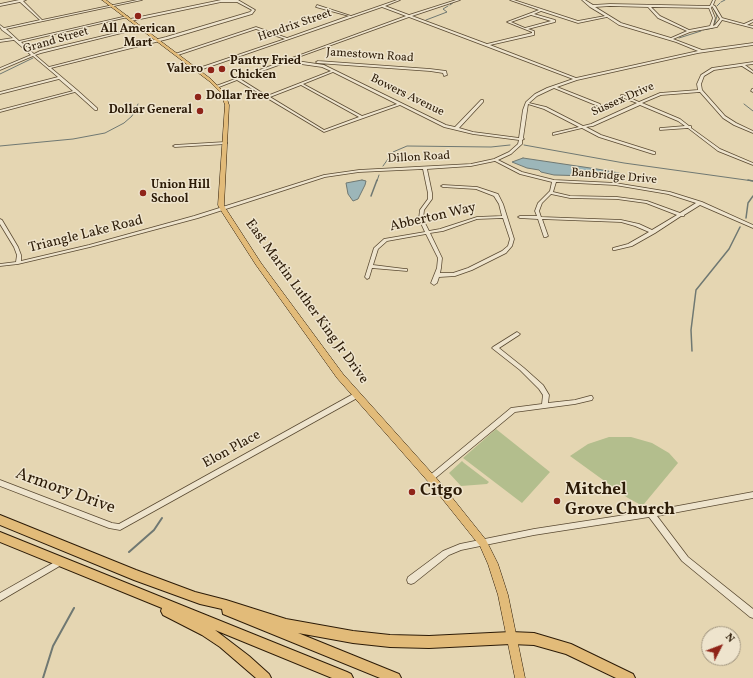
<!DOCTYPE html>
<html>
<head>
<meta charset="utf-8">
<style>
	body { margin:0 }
	#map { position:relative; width:753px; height:678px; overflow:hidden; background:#e5d6b2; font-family:Vollkorn,serif }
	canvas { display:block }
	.north { position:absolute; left:701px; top:626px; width:40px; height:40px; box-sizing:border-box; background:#eee4cd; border:1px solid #a0947e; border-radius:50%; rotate:48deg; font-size:11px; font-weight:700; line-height:16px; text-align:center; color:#2c1b07 }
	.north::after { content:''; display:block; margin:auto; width:14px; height:18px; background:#8f2418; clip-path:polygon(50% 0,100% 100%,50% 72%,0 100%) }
</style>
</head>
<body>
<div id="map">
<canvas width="753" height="678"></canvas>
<div class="north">N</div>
</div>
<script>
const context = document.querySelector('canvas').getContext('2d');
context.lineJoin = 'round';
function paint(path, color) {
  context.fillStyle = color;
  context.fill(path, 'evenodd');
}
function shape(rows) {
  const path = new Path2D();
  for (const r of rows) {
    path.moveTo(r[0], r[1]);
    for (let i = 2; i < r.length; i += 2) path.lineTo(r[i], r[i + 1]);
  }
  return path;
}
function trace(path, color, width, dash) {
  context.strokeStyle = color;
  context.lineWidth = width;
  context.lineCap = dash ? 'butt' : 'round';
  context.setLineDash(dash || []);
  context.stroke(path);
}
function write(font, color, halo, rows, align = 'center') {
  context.font = font + ' Vollkorn,serif';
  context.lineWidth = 3;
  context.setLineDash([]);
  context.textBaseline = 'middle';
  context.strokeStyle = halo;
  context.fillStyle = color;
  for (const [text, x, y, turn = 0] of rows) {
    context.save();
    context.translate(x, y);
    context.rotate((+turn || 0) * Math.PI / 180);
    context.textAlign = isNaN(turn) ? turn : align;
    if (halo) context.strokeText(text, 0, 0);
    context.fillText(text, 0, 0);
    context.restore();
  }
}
paint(shape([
	[496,429,550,472,522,503,463,458],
	[609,437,631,437,652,443,669,453,678,463,644,504,639,504,628,498,570,456,588,444],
	[462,461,464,463,489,482,487,484,461,486,449,473]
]), '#b3be8d');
const water = shape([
	[523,158,597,169,619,173,625,177,554,175,541,172,539,170,527,168,512,162,523,158],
	[362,180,366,181,365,185,358,199,353,201,348,194,346,183,362,180]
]);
paint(water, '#9cb6b9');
trace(water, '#6f7872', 1);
trace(shape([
	[721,2,725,0],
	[450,5,454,2],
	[717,6,720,3],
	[713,7,717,16,714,26],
	[426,20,447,12,443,9,448,6],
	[703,30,713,28],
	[679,38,701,31],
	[0,74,33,58],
	[744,104,753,111],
	[524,145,624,163,753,181],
	[0,146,73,139,105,133,124,123,132,116,138,104],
	[383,166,393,152,407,146,491,147,510,145],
	[377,181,379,175]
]), '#6f7872', 1);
trace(shape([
	[748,180,753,181],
	[371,196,377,180],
	[746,218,748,203,753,196],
	[692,351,691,330,696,290,729,249,740,227]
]), '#6f7872', 1.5);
trace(shape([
	[129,552,154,530,162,518],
	[43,678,53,646,74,608]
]), '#6f7872', 2);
const minor = shape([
	[19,0,26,0,23,1,42,20,137,0,142,0,6,29,19,41,127,16,128,17,21,42,34,54,40,51,141,27,142,28,41,53,35,55,49,67,166,37,250,12,252,10,237,2,221,2,131,21,130,19,221,0,238,0,255,10,252,14,168,39,51,68,77,90,97,108,97,110,95,110,75,92,0,112,0,110,73,91,59,79,0,94,0,92,58,77,33,56,0,70,0,68,31,55,14,40,0,42,0,40,13,38,2,30,0,27,0,25,4,28,40,20,20,2,0,6,0,4,19,0],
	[397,0,400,0,385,6,409,15,456,0,460,0,412,16,487,44,532,33,532,32,507,22,539,10,510,0,514,0,578,21,605,16,590,7,582,0,585,0,593,5,610,4,710,6,713,0,715,0,713,5,715,6,722,18,744,24,753,20,753,22,747,25,753,26,753,28,722,20,717,27,690,32,673,39,702,50,753,43,753,45,698,53,577,80,557,87,600,104,600,106,598,106,554,88,537,96,529,103,546,107,583,126,591,124,637,103,621,97,621,95,623,95,639,102,660,93,698,90,697,84,701,75,712,68,753,62,753,64,745,65,753,71,753,73,742,66,714,70,704,76,701,84,702,90,725,116,736,123,753,131,753,133,734,125,723,118,700,92,661,95,642,103,680,119,689,126,691,126,691,128,720,149,753,163,753,165,718,151,688,128,660,130,660,128,661,128,685,126,678,121,640,105,593,126,586,127,601,135,655,152,655,154,653,154,599,137,582,128,553,135,553,133,579,127,544,109,528,104,523,138,524,139,522,140,522,144,511,154,498,160,522,172,554,180,615,183,670,192,702,202,753,225,753,228,700,205,684,215,684,216,681,216,655,233,632,246,615,250,613,250,613,248,628,244,649,232,635,226,621,222,542,219,548,236,546,237,544,237,538,219,520,218,518,217,520,216,537,216,535,211,538,203,550,191,552,182,520,174,495,161,471,166,427,169,432,193,432,199,424,210,423,219,429,231,440,229,477,217,502,216,499,204,494,196,476,189,443,187,441,186,443,185,477,187,498,194,503,204,514,239,512,246,506,253,472,270,455,276,439,277,437,283,434,285,431,283,437,268,438,258,426,234,387,241,378,249,373,265,405,269,407,269,407,271,372,268,369,278,367,279,365,277,374,248,384,239,425,232,419,219,420,210,428,199,428,193,423,169,359,172,325,177,198,218,90,247,18,264,0,266,0,264,16,262,17,255,14,247,0,224,0,219,2,220,18,247,21,255,21,261,89,245,194,216,324,175,359,170,471,164,494,159,509,152,518,144,519,140,473,134,444,127,400,105,324,132,237,80,219,87,216,86,406,16,382,7,197,71,195,70,196,69,285,39,256,29,178,55,175,54,256,27,287,38,349,16,316,7,317,5,351,16,397,0],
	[610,6,648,7,658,18,687,31,671,38,621,23,595,7,610,6],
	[712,6,720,19,715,25,713,26,715,18,711,8,712,6],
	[651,7,709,8,713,18,710,26,689,30,660,16,651,7],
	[541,11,578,23,607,17,619,25,676,42,698,51,576,78,490,45,534,35,534,31,528,29,555,22,555,20,534,14,541,11],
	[531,15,551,21,525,28,511,22,531,15],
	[409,17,573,79,547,88,535,94,526,102,523,110,519,138,473,132,459,128,483,102,483,100,481,100,455,127,446,125,324,65,290,60,409,17],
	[287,62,322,67,331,71,267,96,240,79,287,62],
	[333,72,397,104,362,116,303,84,333,72],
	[301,85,359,117,324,130,270,97,301,85],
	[556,182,615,185,668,194,696,203,680,213,647,201,617,197,570,196,553,192,556,182],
	[551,194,570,198,617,199,646,203,677,215,652,230,639,224,621,220,541,217,539,211,542,203,551,194],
	[503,218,510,239,508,246,502,251,468,268,453,273,440,273,441,268,442,258,430,233,443,231,477,219,503,218],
	[318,61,430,69,446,71,447,75,444,76,443,73,430,71,317,63,316,62,318,61],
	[752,89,753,89,753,92,751,91,752,89],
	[225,142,227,143,226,144,175,147,173,146,175,145,225,142],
	[517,332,520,334,519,335,499,348,524,368,543,385,549,395,548,403,575,400,590,396,592,396,593,398,592,400,575,404,515,412,433,480,431,481,429,480,428,478,429,476,511,408,542,404,543,395,539,389,520,370,492,348,493,347,517,332],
	[355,393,359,393,360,395,359,397,120,530,109,528,0,486,0,480,112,523,119,524,355,393],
	[753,492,753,498,657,516,688,557,753,609,753,618,750,617,682,561,649,517,534,535,461,550,449,555,414,583,411,584,408,583,407,580,408,577,443,551,460,544,534,529,651,511,753,492],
	[60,559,63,560,64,562,63,564,0,601,0,593,60,559]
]);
const major = shape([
	[102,0,106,0,211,79,225,93,229,105,224,205,226,209,261,263,343,374,438,480,486,540,498,564,508,595,525,678,515,678,498,595,488,564,480,546,432,486,337,378,256,265,220,209,218,205,225,105,221,93,209,81,102,0]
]);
const highway = shape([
	[0,515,136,570,195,592,226,600,286,619,353,631,390,635,429,636,511,632,534,633,571,644,633,674,635,678,616,678,566,654,534,645,511,644,429,648,390,647,353,643,298,633,399,674,401,678,380,678,223,614,222,609,200,604,134,580,0,525,0,515],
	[0,532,347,672,351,674,353,678,332,678,215,630,249,656,269,674,271,678,256,678,220,647,202,635,163,615,161,611,162,608,0,542,0,532]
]);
trace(minor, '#5a4a32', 1.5);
trace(major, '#2c1b07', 1);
trace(highway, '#2c1b07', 2);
paint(minor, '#eee4cd');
paint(major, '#e2bb79');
paint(highway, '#e2bb79');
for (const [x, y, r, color] of [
	[138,16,4,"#8f2418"],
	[222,69,4,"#8f2418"],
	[211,70,4,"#8f2418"],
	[198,97,4,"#8f2418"],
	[200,111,4,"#8f2418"],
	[143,193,4,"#8f2418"],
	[412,492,4,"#8f2418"],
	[557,501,4,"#8f2418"]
]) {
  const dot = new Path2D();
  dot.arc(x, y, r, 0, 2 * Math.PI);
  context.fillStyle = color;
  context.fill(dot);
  trace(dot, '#eee4cd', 1.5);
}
write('12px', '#2c1b07', '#eee4cd', [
	["Hendrix Street",295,26,-19],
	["Grand Street",56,41,-16],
	["Jamestown Road",370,56,4],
	["Bowers Avenue",407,96,26],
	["Sussex Drive",623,100,-24],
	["Dillon Road",419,158,-3],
	["Banbridge Drive",614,177,5]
]);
write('bold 12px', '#2c1b07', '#eee4cd', [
	["All American",138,30,"center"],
	["Mart",138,44,"center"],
	["Pantry Fried",230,62],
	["Chicken",230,76],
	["Valero",203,70,"right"],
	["Dollar Tree",206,97],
	["Dollar General",192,111,"right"],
	["Union Hill",151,186],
	["School",151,200]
], 'left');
write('14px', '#2c1b07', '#eee4cd', [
	["Abberton Way",433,218,-13],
	["Triangle Lake Road",86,235,-14],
	["East Martin Luther King Jr Drive",306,302,54],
	["Elon Place",232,450,-29]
]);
write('bold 17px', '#2c1b07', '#eee4cd', [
	["Mitchel",565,491],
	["Grove Church",565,511],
	["Citgo",420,492]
], 'left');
write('17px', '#2c1b07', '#eee4cd', [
	["Armory Drive",65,492,20]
]);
</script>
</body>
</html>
